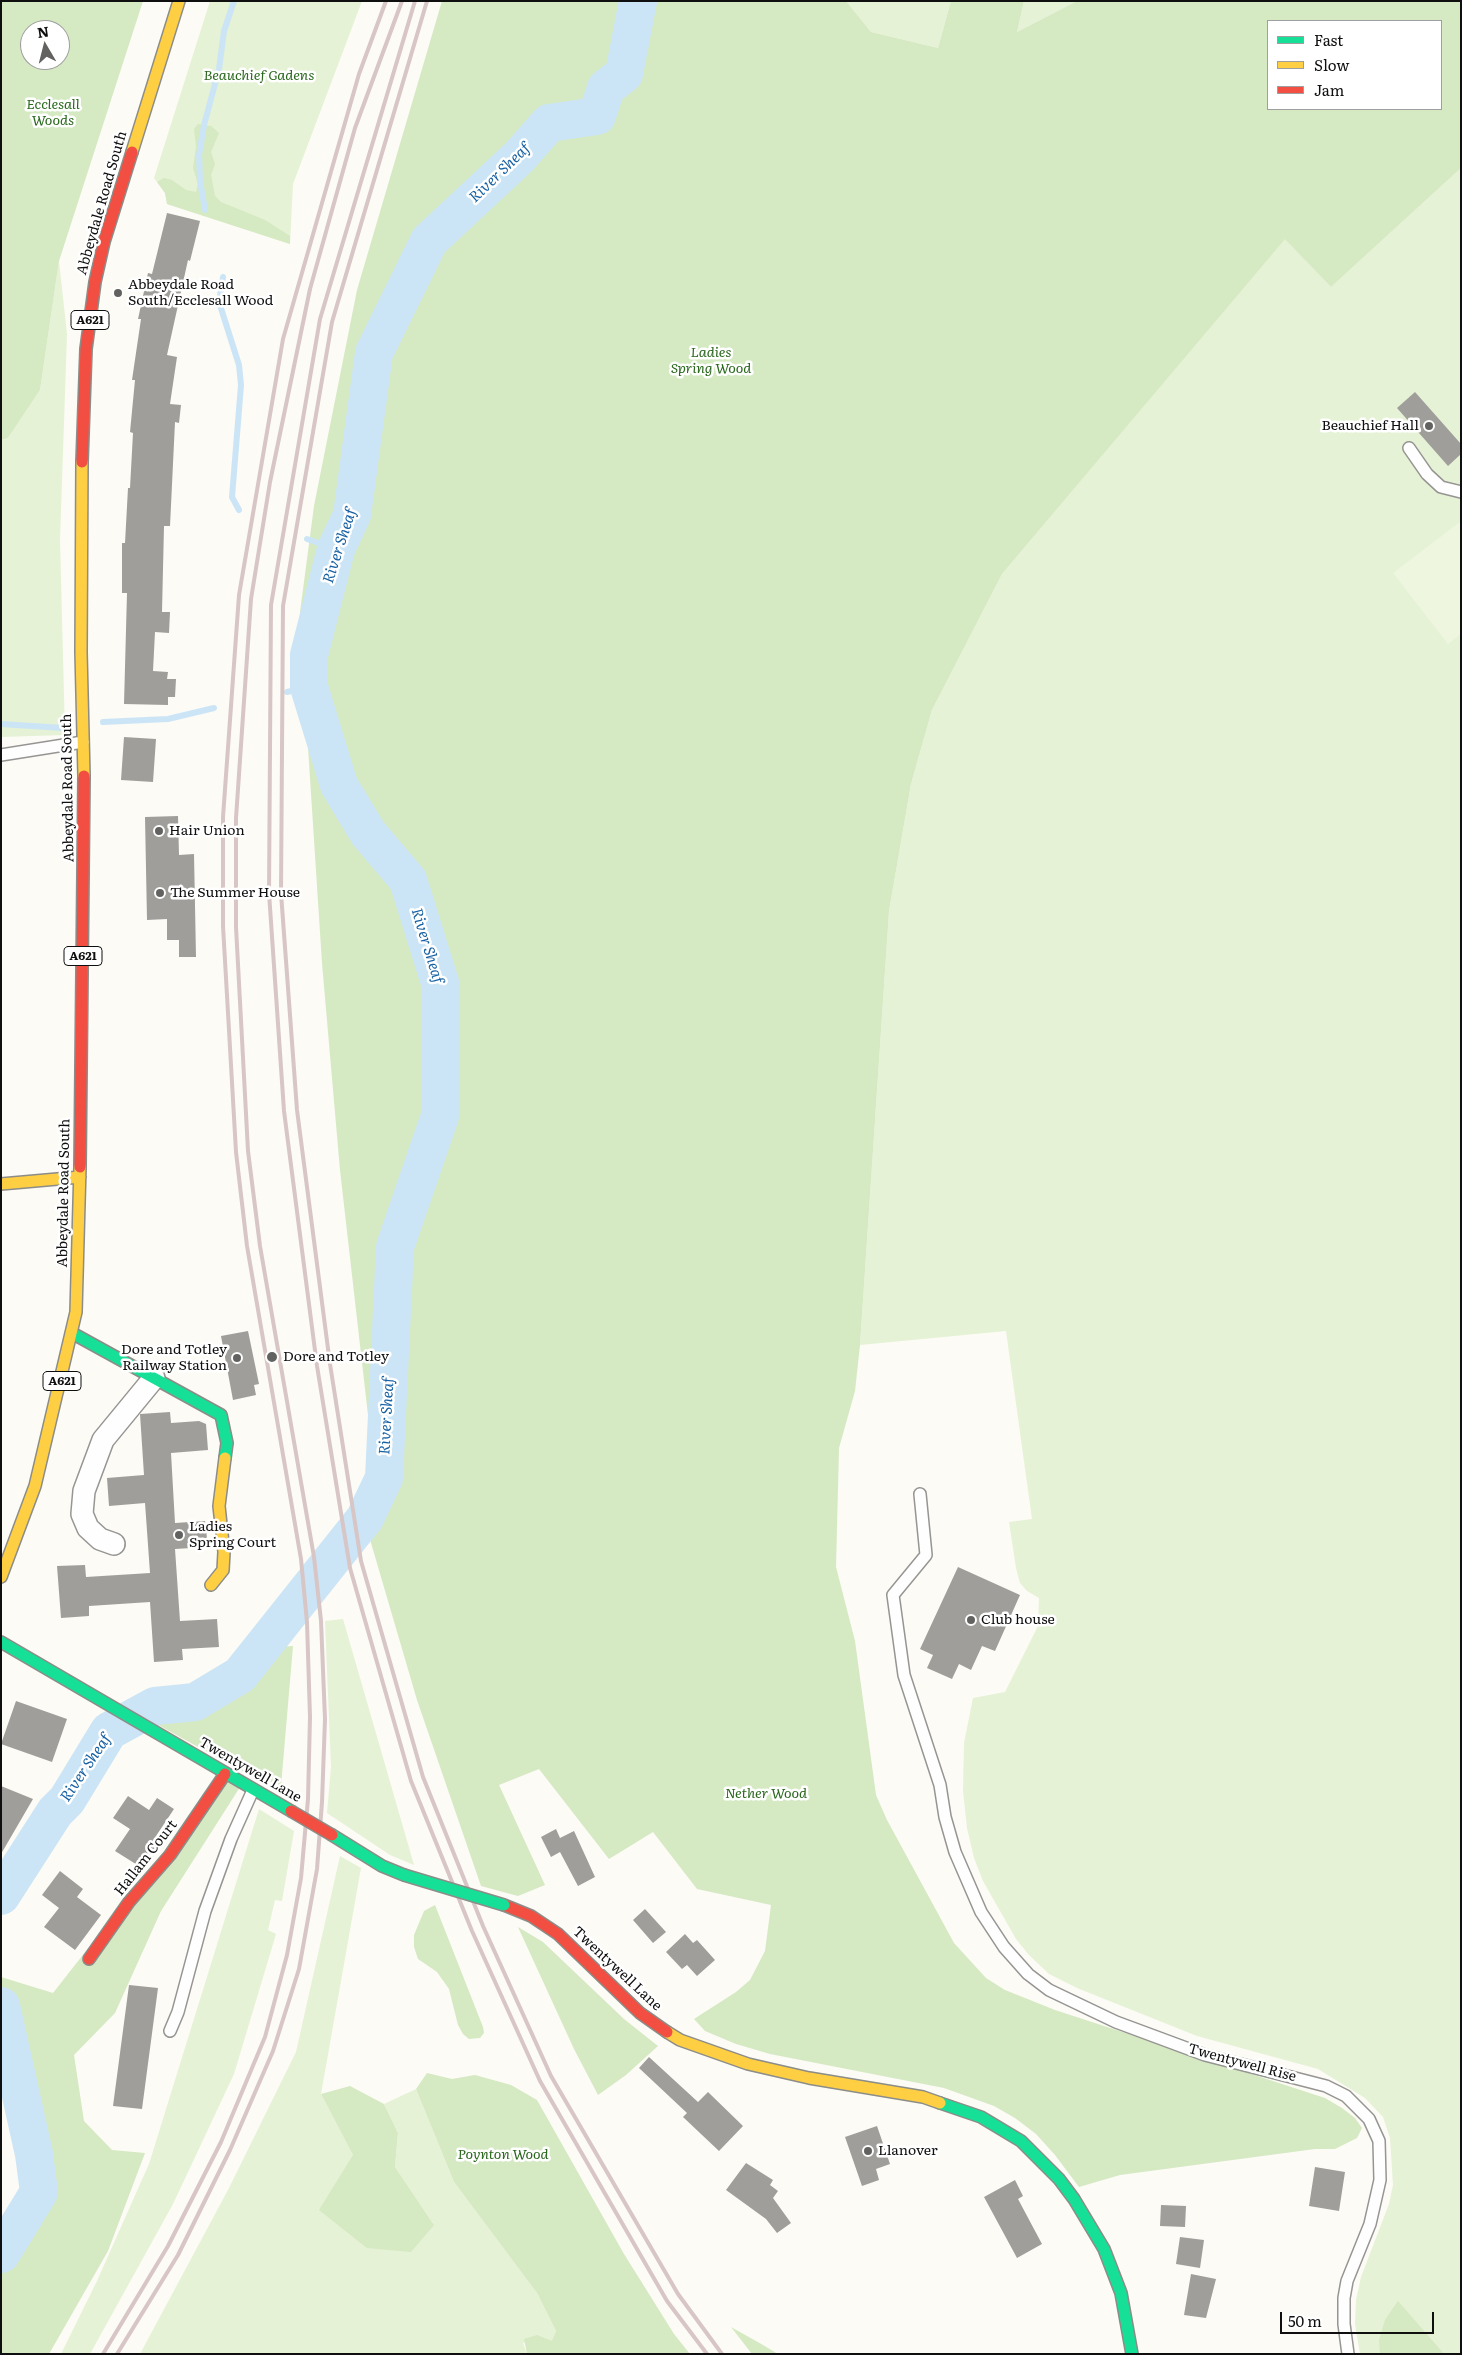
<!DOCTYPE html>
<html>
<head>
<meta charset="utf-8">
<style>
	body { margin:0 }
	#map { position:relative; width:1462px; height:2355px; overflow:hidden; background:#fcfbf5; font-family:Literata,serif }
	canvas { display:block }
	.frame { position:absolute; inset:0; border:2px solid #0f0f0f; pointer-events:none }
	.legend { position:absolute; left:1267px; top:20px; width:175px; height:90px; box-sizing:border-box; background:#fff; border:1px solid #9f9f9f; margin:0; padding:6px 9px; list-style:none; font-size:15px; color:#0f0f0f }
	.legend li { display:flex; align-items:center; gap:10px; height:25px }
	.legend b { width:25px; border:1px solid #9f9f9f }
	.north { position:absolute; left:20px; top:20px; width:50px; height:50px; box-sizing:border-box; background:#fff; border:1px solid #9f9f9f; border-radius:50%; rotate:352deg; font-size:14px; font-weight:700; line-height:20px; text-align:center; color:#0f0f0f }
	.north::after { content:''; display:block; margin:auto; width:18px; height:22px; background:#626260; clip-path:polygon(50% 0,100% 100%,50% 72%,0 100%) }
	.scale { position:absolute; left:1280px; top:2312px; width:154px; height:22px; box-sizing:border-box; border:2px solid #0f0f0f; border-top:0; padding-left:6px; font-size:15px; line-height:18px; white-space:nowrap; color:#0f0f0f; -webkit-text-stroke:4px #fff; paint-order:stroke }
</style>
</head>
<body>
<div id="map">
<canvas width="1462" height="2355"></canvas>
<div class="frame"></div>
<ul class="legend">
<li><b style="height:6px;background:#16e098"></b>Fast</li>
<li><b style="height:6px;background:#ffcf43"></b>Slow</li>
<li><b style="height:6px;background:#f24e42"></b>Jam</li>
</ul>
<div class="north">N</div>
<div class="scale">50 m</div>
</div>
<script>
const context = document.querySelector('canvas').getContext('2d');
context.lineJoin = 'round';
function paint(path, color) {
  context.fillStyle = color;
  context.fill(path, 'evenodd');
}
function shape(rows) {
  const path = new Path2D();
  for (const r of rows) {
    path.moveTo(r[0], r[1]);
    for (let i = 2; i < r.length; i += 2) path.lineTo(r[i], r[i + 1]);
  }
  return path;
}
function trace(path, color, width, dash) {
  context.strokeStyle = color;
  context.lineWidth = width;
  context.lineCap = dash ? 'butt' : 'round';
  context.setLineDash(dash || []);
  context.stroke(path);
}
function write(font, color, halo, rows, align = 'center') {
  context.font = font + ' Literata,serif';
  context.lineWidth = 5;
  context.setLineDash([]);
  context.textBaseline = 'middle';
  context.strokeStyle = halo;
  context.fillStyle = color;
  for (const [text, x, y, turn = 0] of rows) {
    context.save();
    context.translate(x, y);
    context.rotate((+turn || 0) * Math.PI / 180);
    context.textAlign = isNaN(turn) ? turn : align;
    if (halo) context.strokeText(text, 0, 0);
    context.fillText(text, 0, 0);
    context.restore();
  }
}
paint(shape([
	[210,1,362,1,293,184,290,244,167,204,165,193,154,178],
	[846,1,951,1,938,48,871,32],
	[1024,1,1077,1,1017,32],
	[1461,168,1461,2354,1360,2354,1355,2324,1356,2300,1361,2277,1389,2204,1393,2185,1390,2138,1383,2117,1365,2098,1318,2069,1197,2036,1077,1988,1049,1974,1029,1955,1016,1939,983,1881,974,1858,967,1828,963,1791,964,1743,973,1698,1005,1692,1038,1626,1039,1598,1027,1591,1020,1583,1016,1568,1009,1522,1032,1519,1006,1331,860,1345,889,911,911,784,932,710,1002,574,1285,238,1331,287],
	[59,261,67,334,60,540,65,735,1,737,1,440,8,438,40,390],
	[343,1619,414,1865,390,1855,327,1813,331,1767,325,1621],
	[259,1809,294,1831,282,1901,275,1900,268,1930,276,1934,234,2074,173,2204,90,2354,61,2354,97,2281,149,2164],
	[340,1856,361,1868,321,2094,353,2155,434,2225,395,2167,398,2133,384,2104,416,2089,454,2182,537,2293,556,2331,552,2342,523,2343,527,2354,140,2354,229,2188,296,2052]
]), '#e5f2d5');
paint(shape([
	[1,1,143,1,59,261,40,390,8,438,1,440],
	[30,30,60,30,60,60,30,60],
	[442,1,846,1,871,32,938,48,951,1,1024,1,1017,32,1077,1,1461,1,1461,168,1331,287,1285,239,1002,574,932,710,911,784,889,911,860,1345,855,1391,839,1448,836,1567,855,1641,876,1795,887,1820,954,1943,986,1978,1005,1990,1055,2010,1325,2098,1342,2108,1355,2118,1362,2128,1357,2138,1335,2149,1315,2149,1120,2175,1079,2187,1055,2155,1036,2134,1015,2118,994,2106,944,2088,770,2054,736,2044,705,2031,694,2019,736,1992,750,1980,765,1951,771,1905,697,1889,653,1832,609,1859,539,1769,499,1785,545,1885,518,1896,481,1886,417,1700,369,1536,372,1450,340,1170,322,963,307,732,297,689,300,612,314,506,357,290],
	[1268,21,1441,21,1441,109,1268,109],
	[198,124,211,126,219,133,211,152,215,164,211,175,215,196,221,202,265,220,290,236,290,244,167,204,165,193,157,182,164,178,172,180,186,190,196,192,198,184,193,168,196,147,194,129],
	[293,1646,281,1786,240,1770,149,1720,155,1706,195,1702,240,1675,261,1648],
	[225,1774,242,1784,161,1911,115,2013,74,2055,84,2121,112,2150,145,2153,108,2251,49,2354,1,2354,1,2254,39,2191,1,2006,1,1977,53,1993],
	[435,1905,483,2027,484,2033,480,2038,469,2039,463,2034,458,2025,449,1989,437,1972,418,1959,414,1947,414,1935,424,1911],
	[518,1927,543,1942,624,2019,658,2046,626,2075,598,2095,574,2049],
	[427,2073,452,2079,475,2075,511,2085,537,2100,624,2254,674,2334,690,2354,527,2354,524,2339,537,2335,552,2341,556,2331,537,2293,454,2182,416,2089],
	[350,2086,384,2104,398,2133,395,2167,434,2225,411,2252,367,2248,319,2210,353,2155,321,2094],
	[1398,2301,1444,2354,1380,2354,1379,2340,1385,2320],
	[731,2327,763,2345,778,2354,752,2354]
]), '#d5e9c3');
paint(shape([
	[1461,521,1461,634,1448,644,1393,573]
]), '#eef6df');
trace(shape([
	[205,210,200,181,199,155,204,125,219,69,224,31,234,1],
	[223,277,219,302,239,365,241,385,232,497,239,510],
	[307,539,336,549],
	[287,692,309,687],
	[103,722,168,719,214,708],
	[1,724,63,728]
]), '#cbe5f6', 6);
trace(shape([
	[1,1896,55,1812,67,1800,109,1731,155,1706,195,1702,240,1675,365,1518,384,1478,395,1247,440,1116,441,986,408,880,368,833,339,785,309,687,309,655,336,549,352,515,374,353,429,241,519,157,549,123,597,116,606,88,624,74,638,1],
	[1,2006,34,2154,39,2192,1,2254]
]), '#cbe5f6', 38);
paint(shape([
	[167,213,200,221,190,261,188,260,167,355,177,357,170,404,181,405,179,423,175,422,170,526,164,526,162,612,170,612,169,633,155,632,153,671,168,672,167,679,176,679,175,697,168,697,168,705,124,704,127,593,122,593,122,543,125,543,128,488,130,488,133,433,130,432,135,380,132,380,141,319,138,319,148,273,152,274],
	[1415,392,1461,444,1461,454,1448,466,1397,408],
	[124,737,156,739,153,782,121,780],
	[178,816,179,855,194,854,196,957,179,957,179,940,167,940,167,919,147,920,145,817],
	[248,1331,259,1384,254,1385,256,1395,233,1400,221,1336],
	[170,1412,171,1423,199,1421,206,1424,208,1450,171,1453,175,1523,205,1521,208,1547,175,1549,180,1621,217,1619,219,1647,182,1649,183,1660,154,1662,150,1602,89,1606,89,1616,61,1618,57,1566,85,1565,86,1577,150,1573,145,1503,109,1506,107,1478,144,1475,140,1414],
	[958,1567,1020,1595,995,1651,982,1646,971,1670,959,1664,952,1679,927,1668,933,1655,920,1649],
	[16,1701,67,1719,52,1762,1,1744],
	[1,1786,33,1799,1,1854],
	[128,1796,149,1810,157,1798,174,1809,152,1842,158,1845,139,1866,115,1851,130,1829,113,1818],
	[556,1829,560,1838,574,1831,595,1877,578,1886,560,1852,551,1857,541,1837],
	[60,1871,83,1889,77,1897,101,1915,75,1950,44,1927,59,1908,42,1895],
	[645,1909,666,1932,653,1943,633,1920],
	[685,1934,693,1943,697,1940,715,1960,697,1976,687,1965,682,1969,666,1952],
	[129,1985,158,1988,142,2109,113,2106],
	[649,2057,698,2102,708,2092,743,2126,719,2151,683,2117,687,2113,639,2068],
	[877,2126,890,2164,876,2169,879,2180,862,2186,845,2137],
	[746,2163,773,2180,770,2185,778,2191,773,2198,791,2223,777,2233,766,2219,726,2190],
	[1315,2167,1345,2172,1339,2211,1309,2206],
	[1015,2180,1023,2196,1018,2199,1042,2244,1017,2258,984,2197],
	[1161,2205,1186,2206,1185,2227,1160,2226],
	[1180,2237,1204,2240,1200,2268,1176,2264],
	[1191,2274,1216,2279,1206,2318,1184,2315]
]), '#a09e9a');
const lane = shape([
	[1409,448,1427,474,1441,487,1461,492],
	[1,755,83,742],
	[920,1494,926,1555,893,1595,904,1675,940,1785,945,1817,955,1852,981,1912,1004,1947,1028,1974,1049,1990,1116,2022,1205,2055,1326,2086,1346,2096,1369,2119,1379,2141,1380,2180,1370,2224,1347,2281,1344,2298,1344,2324,1348,2354],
	[170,2031,178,2012,205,1911,231,1839,253,1790]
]);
const street = shape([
	[114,1544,100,1539,88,1528,82,1514,84,1491,103,1440,154,1378]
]);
const fast = shape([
	[72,1333,221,1415,227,1443,225,1458],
	[1,1642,291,1811],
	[332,1835,382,1866,404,1875],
	[940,2103,981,2117,1021,2141,1059,2179,1074,2199,1104,2249,1121,2293,1132,2354]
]);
const slow = shape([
	[132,152,179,1],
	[82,462,81,652,84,776],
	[1,1184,80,1177],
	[1,1577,35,1486,76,1312,80,1167],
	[211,1585,223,1570,224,1552,219,1506,225,1458],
	[667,2032,680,2040,748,2064,809,2078,923,2097,940,2103]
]);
const jam = shape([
	[82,462,86,349,95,282,104,242,132,152],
	[80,1167,84,776],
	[504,1905,531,1916,558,1934,640,2013,667,2032],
	[89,1959,129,1902,170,1855,225,1774]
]);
trace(lane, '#969593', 14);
trace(street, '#969593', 24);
trace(fast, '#8c8c89', 14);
trace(slow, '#8c8c89', 14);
trace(jam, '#8c8c89', 14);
trace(lane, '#fffefe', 11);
trace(street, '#fffefe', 21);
trace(fast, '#16e098', 11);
trace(slow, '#ffcf43', 11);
trace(jam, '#f24e42', 11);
trace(shape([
	[415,1,320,319,271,605,269,893,284,1111,317,1366,350,1568,411,1781,472,1931,540,2081,667,2301,707,2354],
	[427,1,332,322,283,606,281,893,297,1110,330,1364,361,1561,423,1777,483,1926,551,2076,678,2294,722,2354],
	[103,2354,168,2246,221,2142,265,2037,287,1955,301,1878,308,1799,310,1717,307,1622,301,1559,247,1246,236,1152,223,926,223,817,239,595,283,339,359,74,386,1],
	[117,2354,178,2255,230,2150,273,2051,299,1969,317,1869,322,1802,325,1719,321,1621,314,1557,260,1246,248,1151,236,927,236,818,251,599,270,482,310,289,355,128,402,1]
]), '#d8c5c5', 4);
const fastBridge = shape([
	[404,1875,504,1905]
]);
const jamBridge = shape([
	[291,1811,332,1835]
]);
trace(fastBridge, '#8c8c89', 14, []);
trace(jamBridge, '#8c8c89', 14, []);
trace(fastBridge, '#16e098', 11);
trace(jamBridge, '#f24e42', 11);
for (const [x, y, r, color] of [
	[118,293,5,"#626260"],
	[1429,426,5,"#626260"],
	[159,831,5,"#626260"],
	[160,893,5,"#626260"],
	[272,1357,6,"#626260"],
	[237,1358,5,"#626260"],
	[179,1535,5,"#626260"],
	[971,1620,5,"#626260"],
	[868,2151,5,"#626260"]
]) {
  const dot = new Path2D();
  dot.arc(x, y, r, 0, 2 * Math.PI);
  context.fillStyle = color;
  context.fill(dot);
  trace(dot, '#fff', 2);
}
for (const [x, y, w] of [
	[90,320,38],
	[83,956,38],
	[62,1381,38]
]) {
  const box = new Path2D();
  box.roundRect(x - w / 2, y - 9.5, w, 19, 4);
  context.fillStyle = '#fff';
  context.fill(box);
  trace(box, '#0f0f0f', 1);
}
write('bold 12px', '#0f0f0f', null, [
	["A621",90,320],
	["A621",83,956],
	["A621",62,1381]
]);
write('italic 14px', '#2b681e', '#fff', [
	["Beauchief Gadens",259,76],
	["Ecclesall",53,105],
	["Woods",53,121],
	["Ladies",711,353],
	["Spring Wood",711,369],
	["Nether Wood",766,1794],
	["Poynton Wood",503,2155]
]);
write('14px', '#0f0f0f', '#fff', [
	["Abbeydale Road South",102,203,-74],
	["Abbeydale Road South",68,788,-91],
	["Abbeydale Road South",64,1193,-89],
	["Twentywell Lane",250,1770,30],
	["Hallam Court",146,1858,-52],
	["Twentywell Lane",617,1969,43],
	["Twentywell Rise",1242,2063,15]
]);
write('14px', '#0f0f0f', '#fff', [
	["Abbeydale Road",128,285],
	["South/Ecclesall Wood",128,301],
	["Beauchief Hall",1419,426,"right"],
	["Hair Union",169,831],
	["The Summer House",170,893],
	["Dore and Totley",227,1350,"right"],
	["Railway Station",227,1366,"right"],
	["Dore and Totley",283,1357],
	["Ladies",189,1527],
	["Spring Court",189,1543],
	["Club house",981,1620],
	["Llanover",878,2151]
], 'left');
write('italic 15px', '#1761a3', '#fff', [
	["River Sheaf",500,173,-44],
	["River Sheaf",340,546,-72],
	["River Sheaf",427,946,73],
	["River Sheaf",387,1416,-87],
	["River Sheaf",86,1768,-56]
]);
</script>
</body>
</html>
